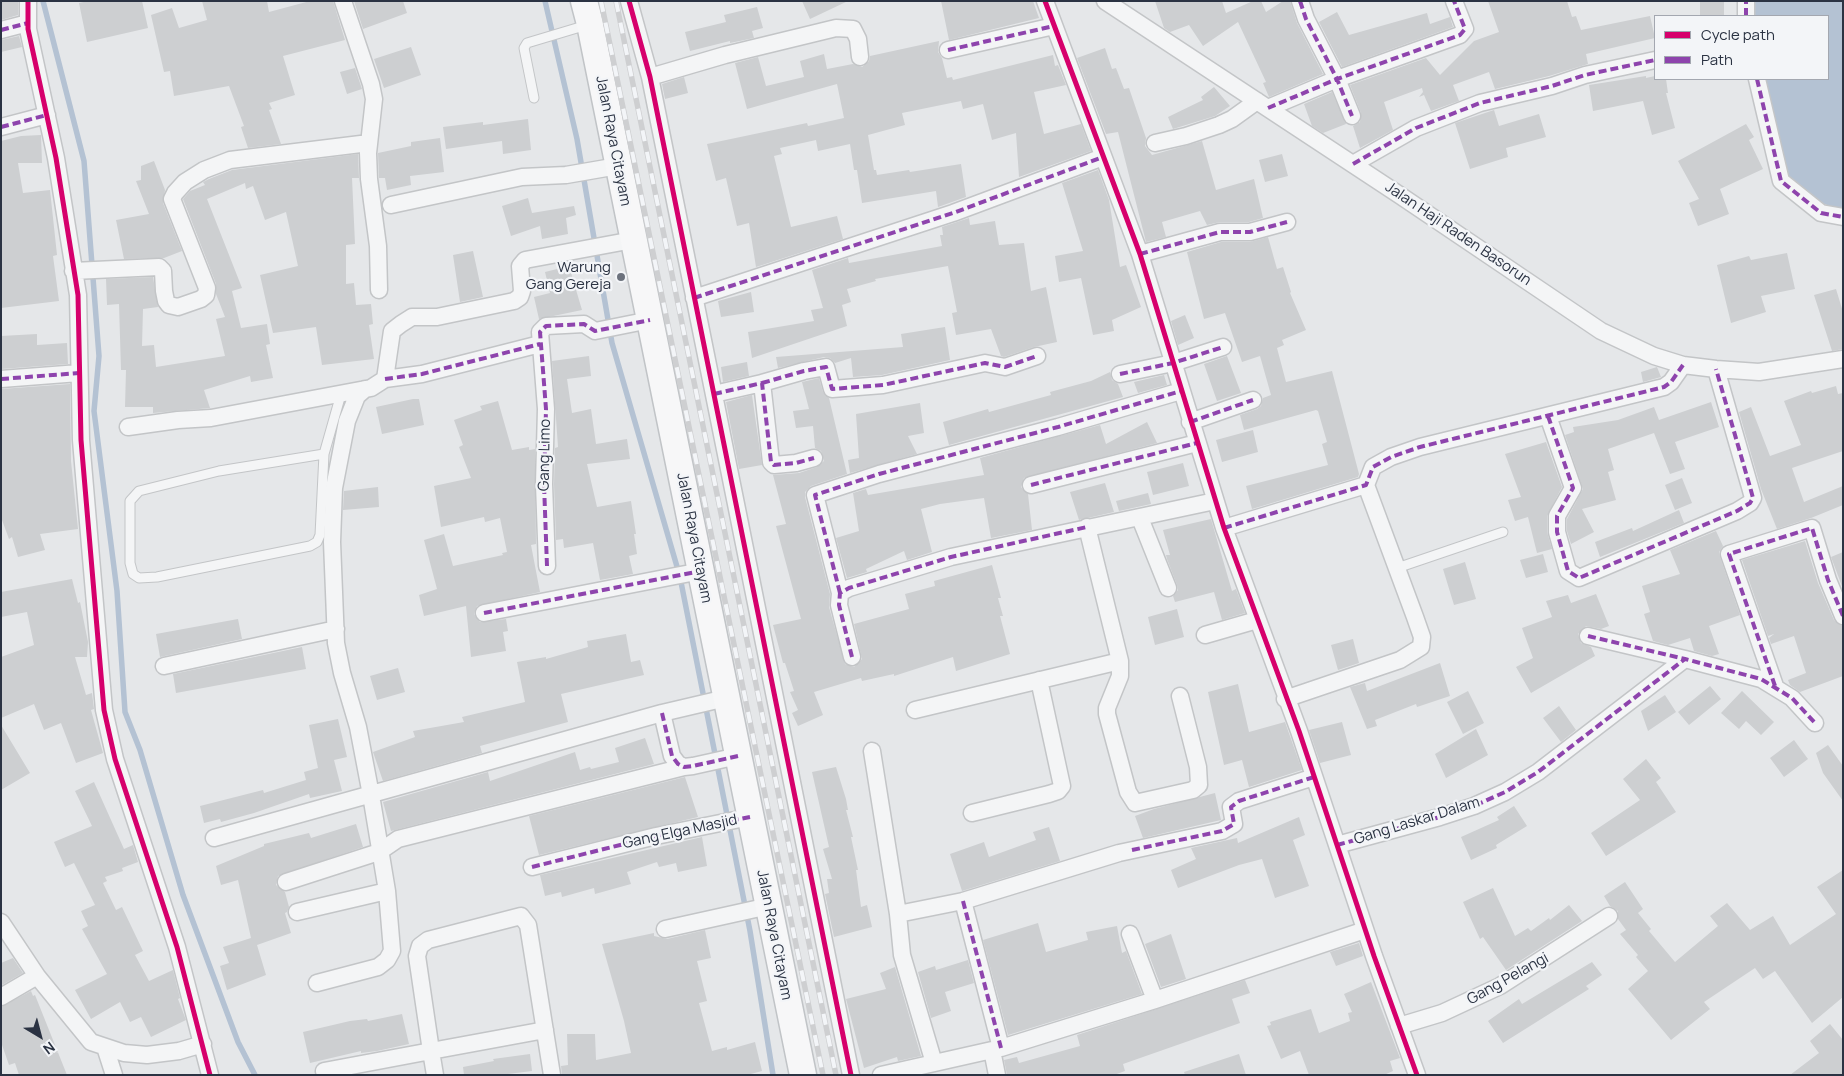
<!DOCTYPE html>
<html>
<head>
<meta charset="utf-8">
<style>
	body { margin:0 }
	#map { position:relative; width:1844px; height:1076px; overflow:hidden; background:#e5e7e9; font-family:Manrope,sans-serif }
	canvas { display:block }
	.frame { position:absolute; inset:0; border:2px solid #2b3343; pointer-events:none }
	.legend { position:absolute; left:1654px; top:15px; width:175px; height:65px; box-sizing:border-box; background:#f3f5f8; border:1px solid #a3a7b0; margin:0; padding:6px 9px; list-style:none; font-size:15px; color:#2b3343 }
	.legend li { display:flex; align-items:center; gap:10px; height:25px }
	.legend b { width:25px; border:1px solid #a3a7b0 }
	.north { position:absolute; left:15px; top:1011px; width:50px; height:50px; -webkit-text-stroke:4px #f3f5f8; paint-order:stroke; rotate:143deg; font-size:14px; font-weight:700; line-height:20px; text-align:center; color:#2b3343 }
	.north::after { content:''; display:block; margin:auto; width:18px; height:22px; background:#2b3343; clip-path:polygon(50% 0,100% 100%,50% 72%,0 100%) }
</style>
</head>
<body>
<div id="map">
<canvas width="1844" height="1076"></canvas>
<div class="frame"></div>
<ul class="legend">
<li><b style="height:6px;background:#d6006c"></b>Cycle path</li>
<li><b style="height:6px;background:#8e44ad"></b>Path</li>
</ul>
<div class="north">N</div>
</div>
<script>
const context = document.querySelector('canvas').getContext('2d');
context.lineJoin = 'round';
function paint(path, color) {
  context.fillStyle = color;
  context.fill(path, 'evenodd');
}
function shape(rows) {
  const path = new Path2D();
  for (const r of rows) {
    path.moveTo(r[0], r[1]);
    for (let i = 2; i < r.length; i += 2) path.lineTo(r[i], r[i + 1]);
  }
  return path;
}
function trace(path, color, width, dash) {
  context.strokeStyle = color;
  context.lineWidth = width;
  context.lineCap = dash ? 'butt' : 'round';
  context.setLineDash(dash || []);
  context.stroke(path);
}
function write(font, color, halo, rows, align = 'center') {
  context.font = font + ' Manrope,sans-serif';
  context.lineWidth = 4.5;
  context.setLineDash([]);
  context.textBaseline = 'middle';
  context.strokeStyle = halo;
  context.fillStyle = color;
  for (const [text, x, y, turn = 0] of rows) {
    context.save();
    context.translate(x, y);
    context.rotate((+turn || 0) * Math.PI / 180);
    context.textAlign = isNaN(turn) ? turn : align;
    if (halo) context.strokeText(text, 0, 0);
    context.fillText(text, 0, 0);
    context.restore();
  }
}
paint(shape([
	[1754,1,1843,1,1843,209,1832,207,1812,199,1801,192,1786,173,1761,79,1828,79,1828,16,1754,16]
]), '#b4c2d3');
trace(shape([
	[43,1,84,161,99,356,94,411,117,591,125,712,140,750,183,895,238,1042,255,1075],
	[545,1,577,139,612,343,680,577,750,931,773,1075]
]), '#b4c2d3', 5.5);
paint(shape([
	[1,1,18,1,18,15,1,20],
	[88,1,142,1,148,28,87,42,79,3],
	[202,1,267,1,269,12,310,1,333,1,345,40,283,56,295,95,269,103,272,109,269,110,281,144,248,148,241,127,244,126,229,86,174,96,170,71,164,72,151,15,172,8,179,28,207,20],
	[354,1,403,1,407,13,363,29],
	[802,1,848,1,810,19],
	[941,1,1033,1,1039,18,949,40],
	[1155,1,1222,1,1226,13,1253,1,1261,1,1266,12,1283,1,1290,1,1297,23,1323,74,1269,97,1263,83,1266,82,1238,22,1203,46,1189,25,1170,32,1164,28],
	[1488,1,1567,1,1572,17,1576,16,1581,30,1650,16,1655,38,1586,54,1588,64,1549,76,1495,89,1489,72,1453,85,1459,101,1431,111,1424,95,1419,97,1423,92,1422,88,1384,102,1393,130,1360,148,1353,126,1360,122,1361,113,1350,85,1426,58,1440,75,1474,41,1499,32],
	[1700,1,1724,1,1724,16,1700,16],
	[757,7,763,28,752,31,754,38,730,43,730,41,690,51,685,32,726,22,724,15],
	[1337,12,1349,35,1427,13,1430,24,1450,17,1453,27,1342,67,1319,22],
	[19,36,22,47,1,52,1,40],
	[939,41,938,52,942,58,947,78,952,77,953,80,1053,55,1055,66,1058,65,1066,85,1034,92,1044,134,1081,124,1091,151,1019,177,1016,133,992,140,983,104,963,109,961,101,902,113,905,125,868,135,874,170,876,170,877,175,909,170,910,172,961,164,966,197,938,207,936,191,862,203,857,170,854,170,850,144,818,151,816,140,780,148,782,154,774,156,791,227,837,216,843,239,756,267,749,223,737,226,726,178,716,181,707,144,807,123,808,126,844,118,837,84,747,109,735,63,758,57,766,86,804,77,800,61,824,54,827,69,853,64,862,67,869,61,870,56],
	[411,47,421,75,384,88,374,59],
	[1105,48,1112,69,1116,68,1124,89,1129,88,1146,138,1145,146,1152,155,1202,141,1216,190,1254,179,1263,218,1249,222,1220,222,1207,225,1200,211,1162,222,1166,237,1146,242,1118,132,1106,134,1077,58],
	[355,68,362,89,347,94,340,72],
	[1646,76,1646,78,1655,76,1655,79,1666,79,1668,93,1666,93,1675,128,1652,135,1643,101,1593,111,1589,85],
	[684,77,688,93,665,99,662,84],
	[1214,87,1230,106,1215,116,1173,129,1168,117,1203,100,1201,97],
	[1332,92,1346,124,1323,133,1312,126,1304,104],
	[1494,110,1499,126,1539,114,1546,137,1506,148,1508,157,1470,169,1455,123],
	[528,119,531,150,503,154,502,141,446,149,443,127,483,122,483,125],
	[1746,124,1754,137,1749,140,1763,169,1720,189,1729,214,1698,226,1689,203,1699,199,1678,161],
	[41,135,42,163,18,163,23,193,50,190,57,255,53,256,59,301,1,308,1,141,21,136],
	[440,138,444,172,410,176,411,185,387,190,385,178,379,178,378,153,411,146,411,142],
	[358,154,359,178,352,178,355,244,346,245,346,284,354,283,356,305,371,304,373,324,369,325,374,359,322,365,316,327,273,333,260,275,298,266,286,212,265,220,253,186,246,189,245,183,207,199,242,288,232,291,241,328,267,324,270,344,266,345,273,378,251,382,250,376,204,390,210,408,153,413,153,407,125,407,126,370,121,370,119,304,107,305,106,279,153,277,158,307,143,309,142,346,154,345,156,367,225,356,216,319,225,317,216,294,216,284,183,199,190,191,205,185,203,182,209,179,232,170],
	[1282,154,1288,176,1265,182,1259,160],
	[154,161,165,190,163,203,182,251,164,258,124,259,116,220,149,214,136,181,141,180,141,166],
	[1098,170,1109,200,1120,267,1126,265,1141,307,1112,320,1114,331,1093,335,1081,278,1059,282,1055,256,1083,251,1062,183],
	[528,198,532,213,574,206,576,215,566,218,568,234,542,239,540,226,511,236,502,206],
	[969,218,970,225,995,221,999,245,1024,243,1031,291,1046,287,1057,342,1034,347,1004,357,1001,356,991,329,956,335,952,313,957,312,948,266,875,279,876,281,847,289,851,302,842,305,847,326,752,358,748,332,814,321,811,310,823,308,812,270,848,258,849,263,942,246,940,235,943,235,942,227],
	[1268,237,1277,269,1283,267,1291,292,1290,293,1306,330,1282,340,1284,345,1277,348,1286,382,1332,371,1359,474,1358,477,1252,509,1246,486,1328,465,1322,444,1327,442,1318,411,1316,410,1244,430,1240,415,1257,409,1261,406,1263,398,1271,395,1260,356,1242,362,1225,313,1204,319,1187,252,1221,242,1250,242],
	[473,251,483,297,460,302,453,255],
	[1787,253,1795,289,1761,296,1766,312,1731,323,1717,265,1749,256,1751,260],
	[569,266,582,310,539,319,534,297,550,293,545,272],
	[1836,289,1843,312,1843,349,1832,351,1814,295],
	[751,292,754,312,721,317,718,301],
	[1185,315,1194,338,1178,345,1171,321],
	[945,327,950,360,882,375,853,377,851,358,835,363,830,358,824,357,778,368,776,357,903,347,901,334],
	[37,334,37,345,67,343,68,364,1,369,1,336],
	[589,356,591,376,567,379,572,413,591,409,596,444,627,439,630,459,587,464,597,507,631,501,636,534,634,534,637,554,629,556,633,574,600,580,593,543,564,548,563,539,556,540,554,484,555,448,558,447,552,361],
	[1227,356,1241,393,1217,401,1204,364],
	[747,362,749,376,723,382,721,367],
	[1657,367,1661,377,1643,382,1641,372],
	[1110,372,1112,380,1118,384,1123,397,949,445,943,422,988,409,989,412,1051,395,1050,392,1091,381],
	[1164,375,1167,385,1138,393,1134,382],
	[819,378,823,392,829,398,847,474,811,486,805,492,805,497,830,594,829,607,845,664,854,667,862,659,854,624,909,609,905,594,935,586,934,581,992,565,1001,598,998,598,1003,616,1000,616,1010,654,956,671,953,657,894,676,894,674,862,681,861,678,814,692,823,715,798,726,792,713,798,710,790,692,794,691,785,663,783,663,773,625,801,619,776,526,786,524,773,475,799,473,817,467,824,461,821,451,815,448,813,426,796,428,793,411,809,409,802,382],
	[70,384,71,461,78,529,40,534,45,550,18,557,12,537,9,539,2,520,1,389],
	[1836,386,1838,394,1843,393,1843,451,1792,468,1804,502,1843,486,1843,505,1811,518,1777,529,1761,489,1739,412,1751,407,1770,456,1801,445,1784,401,1811,391,1812,393],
	[752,395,762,465,739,469,726,402],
	[413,399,419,399,424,425,382,434,376,407],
	[498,401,512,450,529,447,529,450,535,449,536,544,531,545,540,592,477,606,474,614,480,622,506,619,508,631,503,632,506,651,471,657,466,606,424,616,419,595,437,589,424,540,444,534,453,566,503,555,502,553,507,552,500,518,485,522,484,517,441,527,434,486,471,478,459,447,463,445,454,420,482,410,480,406],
	[1711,402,1719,427,1675,442,1685,469,1670,474,1654,433,1608,449,1614,470,1608,472,1616,500,1582,509,1594,532,1571,544,1567,531,1567,519,1583,489,1565,435,1574,432,1573,427,1618,420,1654,407,1659,420],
	[920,403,924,433,908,436,917,454,850,473,848,460,859,458,856,414],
	[1147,422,1157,443,1024,478,1021,487,1028,494,1032,530,991,538,984,498,940,504,921,509,932,552,907,560,904,551,866,569,867,572,847,578,836,538,859,531,853,493,866,489,868,495,984,475,980,458,1100,425,1106,444],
	[1253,430,1258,452,1222,462,1216,440],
	[1546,442,1562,487,1547,516,1547,532,1552,549,1537,553,1528,517,1515,521,1508,500,1521,497,1505,454],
	[1183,463,1189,486,1153,495,1147,472],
	[1682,478,1692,503,1675,510,1665,485],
	[1105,483,1114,512,1079,520,1070,492],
	[378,487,379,507,343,510,344,491],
	[1148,493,1151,504,1119,511,1116,501],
	[1679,510,1684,523,1600,557,1595,542,1632,528,1633,531],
	[1211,519,1232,591,1236,589,1245,613,1222,620,1214,592,1175,602,1173,596,1178,590,1177,585,1167,559,1166,555,1170,555,1163,530],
	[1716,531,1723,546,1719,552,1720,557,1740,615,1709,626,1719,654,1712,656,1694,651,1690,638,1668,645,1653,641,1644,614,1650,612,1642,586,1680,574,1670,550],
	[1805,541,1818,583,1834,620,1843,626,1843,676,1800,692,1790,685,1788,680,1806,673,1794,636,1771,644,1769,638,1774,634,1768,636,1742,560],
	[1843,552,1843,589,1831,557],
	[1543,554,1548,572,1526,578,1520,560],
	[1465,562,1476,599,1454,605,1443,569],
	[72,579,78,603,80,602,88,642,87,657,75,657,86,695,92,693,94,709,91,710,103,753,76,763,61,723,44,730,34,704,1,718,1,657,34,645,27,612,1,617,1,592],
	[1596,594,1609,626,1601,629,1586,626,1578,634,1581,643,1591,647,1595,656,1531,693,1516,667,1533,658,1522,628,1552,617,1546,601,1568,595,1571,603],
	[1177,609,1184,637,1155,645,1148,617],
	[238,619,242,639,160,657,156,634],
	[626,634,631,662,640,660,644,675,561,694,568,722,480,746,482,753,383,781,373,752,415,737,413,731,464,722,462,717,525,702,517,662,546,657,546,659,588,647,587,641],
	[1353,639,1359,663,1338,670,1331,645],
	[302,647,306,669,176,693,173,674],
	[1440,663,1450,696,1417,707,1416,704,1375,720,1377,726,1367,729,1350,687,1365,683,1367,691],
	[398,668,405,692,377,700,370,676],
	[1238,684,1249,732,1285,722,1302,770,1249,787,1242,760,1224,765,1208,692],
	[1710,686,1721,699,1689,725,1678,712],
	[1468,691,1484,723,1463,734,1447,702],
	[1742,691,1774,722,1761,735,1746,721,1739,729,1721,713],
	[1665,695,1676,712,1648,731,1641,711],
	[1559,706,1576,730,1561,742,1543,718],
	[338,719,347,757,334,760,342,791,310,798,309,794,254,813,221,822,220,819,204,823,200,806,263,790,264,793,306,780,304,772,318,768,309,725],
	[1342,722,1351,755,1320,763,1309,730],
	[1,725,30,773,1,790],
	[1476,729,1488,755,1446,778,1435,754],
	[645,738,654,764,391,831,383,802,488,772,490,781,575,752,580,770,590,767,591,769,619,762,615,748],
	[1794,740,1808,759,1784,777,1770,758],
	[1828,745,1843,766,1843,801,1823,773,1816,753],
	[1646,759,1661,778,1656,782,1676,812,1606,856,1591,833,1640,800,1623,779],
	[836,767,846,799,848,810,846,810,853,837,851,837,858,870,856,870,861,907,867,905,872,927,834,937,825,894,829,893,827,879,832,879,823,849,829,847,812,772],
	[685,777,698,817,539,855,529,816],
	[94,782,124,849,133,845,138,862,122,868,123,871,105,877,107,881,103,883,116,910,122,907,143,951,135,955,149,981,173,970,180,998,178,999,186,1020,151,1037,141,1017,130,1022,120,1002,91,1019,75,990,107,974,82,929,88,926,81,911,95,905,74,863,65,867,54,842,92,826,75,791],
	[1215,793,1221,820,1143,838,1135,816,1154,809],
	[1514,806,1527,826,1496,845,1497,848,1471,860,1461,837,1499,820,1497,817],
	[1299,817,1305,835,1293,840,1309,886,1275,898,1262,859,1239,865,1178,888,1171,870,1196,859,1191,848,1237,838,1238,843],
	[356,824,363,847,278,876,276,885,285,892,289,907,287,912,285,913,291,933,257,945,266,975,227,990,220,966,229,963,223,947,251,938,238,880,221,885,216,866,264,846,264,844,309,833,311,838],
	[1049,827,1060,861,962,891,950,854,984,842,989,857,1036,840,1033,832],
	[702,837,707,866,678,872,676,863,659,867,657,862,627,872,631,884,595,894,594,888,562,897,561,892,545,896,540,875],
	[1843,870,1843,997,1812,1023,1775,971,1763,979,1755,968,1704,1002,1710,1009,1671,1040,1628,989,1648,971,1636,957,1638,955,1620,934,1626,930,1618,919,1618,911,1610,906,1604,896,1625,882,1643,909,1638,913,1651,929,1649,931,1675,962,1718,926,1710,916,1727,903,1750,930,1773,916,1790,945,1836,914,1817,887],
	[1493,888,1515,936,1528,928,1531,931,1549,918,1550,920,1569,905,1582,921,1506,970,1483,937,1480,939,1463,902],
	[1038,923,1046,952,1088,940,1086,932,1117,926,1122,953,1126,951,1142,994,1008,1035,983,940],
	[705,930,711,958,697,961,707,1001,699,1003,712,1051,727,1047,727,1050,755,1042,762,1071,747,1075,562,1075,561,1066,568,1065,567,1034,595,1034,596,1060,631,1053,624,1021,602,944,654,933,654,936,667,939],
	[1171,934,1186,979,1161,987,1145,944],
	[1359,943,1363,956,1336,966,1330,952],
	[13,958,23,973,2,985,1,963],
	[968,960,974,983,945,992,951,1011,931,1018,918,972,935,966,936,970],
	[1592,962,1602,975,1586,986,1589,989,1503,1043,1488,1021,1519,999,1522,1004],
	[895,967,921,1056,898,1061,897,1057,864,1068,846,999,886,989,880,973],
	[1245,980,1250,993,1232,999,1240,1023,1123,1064,1125,1071,1114,1075,1007,1075,1004,1060,1017,1057,1019,1063,1080,1046,1077,1035],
	[1371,982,1400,1058,1390,1061,1393,1071,1384,1075,1309,1075,1300,1051,1281,1059,1267,1026,1271,1025,1270,1022,1311,1009,1319,1033,1350,1021,1348,1013,1352,1012,1344,994],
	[31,991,33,996,35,995,67,1075,19,1075,15,1063,9,1065,1,1042,1,1007],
	[402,1014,409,1044,377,1051,361,1053,361,1051,310,1063,303,1032,350,1021,367,1019,368,1021],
	[1830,1024,1843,1040,1843,1075,1790,1075,1819,1053,1810,1041],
	[530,1054,532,1071,500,1075,464,1075,463,1067,494,1061,493,1059],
	[1239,1054,1246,1075,1185,1075,1184,1072]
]), '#cdcfd1');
const lane = shape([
	[534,98,524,48,527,43,587,25],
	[324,454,219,471,139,491,130,501,130,563,133,574,139,578,157,577,310,546,317,542,320,535,324,454,341,394],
	[1397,568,1503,532]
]);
const street = shape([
	[28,1,28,29,56,158,78,295,81,440,104,710,115,759,177,947,210,1075],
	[343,1,371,84,374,99,368,153,369,179,378,246,379,290],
	[629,1,650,77,851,1075],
	[1045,1,1140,254,1224,528,1299,731,1374,956,1417,1075],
	[1105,1,1401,196,1601,331,1654,356,1683,365,1716,369,1759,372,1843,359],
	[1300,1,1306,19,1337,79,1352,116],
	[1746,16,1746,1],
	[1,30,28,23],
	[948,50,1054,26],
	[650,77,725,55,836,28,853,29,858,39,860,57],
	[1757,79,1781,181,1821,213,1843,217],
	[1268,108,1337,79,1460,35,1465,29,1454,1],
	[1,127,47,115],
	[1155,143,1186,136,1219,125,1232,119,1257,101],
	[1353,164,1416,128,1480,103,1552,86,1585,75,1655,60],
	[391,205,522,177,566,175,618,166],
	[1140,254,1220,232,1250,232,1287,222],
	[73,271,159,267,163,271,164,291,166,301,169,305,178,307,201,299,206,295,207,288,172,199,175,193,185,182,204,170,230,160,369,143],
	[694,298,953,213,1103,157],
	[1120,374,1173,363,1223,347],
	[1,379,79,373],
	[385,379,422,374,540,344],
	[762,383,804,371,826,367,832,389,883,385,985,363,1005,367,1037,356],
	[714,394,762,383,771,462,774,465,796,463,814,458],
	[1548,416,1573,488,1557,516,1557,532,1568,571,1579,578,1737,511,1750,503,1753,498,1750,487,1716,369],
	[1190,422,1253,400],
	[128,427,178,420,211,418,371,388,385,379,392,331,401,324,412,317,437,317,514,301,520,297,522,291,520,266,525,260,633,240],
	[1031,485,1197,443],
	[1140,518,1168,588],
	[1087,527,1120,661,1120,676,1107,708,1107,714,1128,792,1135,803,1193,790,1199,785,1198,767,1180,696],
	[1224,528,1366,485],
	[547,566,544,484,546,409,540,332,546,326,584,324,595,331,650,320],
	[840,593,815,495,879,474,1058,427,1181,391],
	[484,613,701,571],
	[1205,635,1257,620],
	[1588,636,1685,659],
	[852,657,839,605,840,593,849,588,951,557,1215,501],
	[164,666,336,629],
	[1775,686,1729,554,1812,528,1828,580,1843,616],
	[1285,699,1400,660,1421,647,1422,637,1415,617,1366,485,1373,467,1391,457,1420,447,1664,387,1671,382,1683,365],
	[915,710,1120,661],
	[662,713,672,756,678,764,684,767,693,766,738,756],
	[872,751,898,914],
	[972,813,1049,794,1058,791,1062,786,1039,680],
	[214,838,662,713,726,698],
	[1337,845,1440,817,1474,806,1505,792,1538,772,1685,659,1761,679,1792,698,1815,723],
	[532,867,656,836,750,817],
	[286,882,379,852,398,839,684,767],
	[963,901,1001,1048],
	[297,912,387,891],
	[1,922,37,976],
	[665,929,769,906],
	[1130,934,1155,1000],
	[317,983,378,967,387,960,392,951,387,891,371,795,358,727,342,673,336,643,334,592,332,542,334,488,347,421,357,396,365,389],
	[1,997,37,976,91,1042,124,1053,147,1055,179,1051,203,1044],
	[1399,1026,1442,1013,1500,986,1609,916],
	[105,1047,114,1075],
	[992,1050,997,1075],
	[934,1063,902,955,898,914,963,901,1119,853,1222,831,1234,824,1231,807,1239,801,1314,777],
	[324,1071,431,1051,417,956,420,946,428,940,521,916,528,925,552,1075],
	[435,1075,431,1051,545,1030],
	[881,1075,1001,1048,1155,1000,1365,930]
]);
const primary = shape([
	[584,1,590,24,803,1075]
]);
trace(lane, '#c3c5c7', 11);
trace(street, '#c3c5c7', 19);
trace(primary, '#c1c4c7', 29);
trace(lane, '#f4f5f6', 9);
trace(street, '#f4f5f6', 16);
trace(primary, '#f7f7f8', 26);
const rail = shape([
	[601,1,823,1075],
	[616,1,836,1075]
]);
trace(rail, '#cecfd1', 5.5);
trace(rail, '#f3f5f8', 4, [11]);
trace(shape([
	[1300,1,1306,19,1337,79,1352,116],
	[1746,16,1746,1],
	[1,30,28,23],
	[948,50,1054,26],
	[1757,79,1781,181,1821,213,1843,217],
	[1268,108,1337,79,1460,35,1465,29,1454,1],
	[1,127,47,115],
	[1353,164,1416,128,1480,103,1552,86,1585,75,1655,60],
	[1140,254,1220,232,1250,232,1287,222],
	[694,298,953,213,1103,157],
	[1120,374,1173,363,1223,347],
	[1,379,79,373],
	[385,379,422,374,540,344],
	[762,383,804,371,826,367,832,389,883,385,985,363,1005,367,1037,356],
	[714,394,762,383,771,462,774,465,796,463,814,458],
	[1548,416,1573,488,1557,516,1557,532,1568,571,1579,578,1737,511,1750,503,1753,498,1750,487,1716,369],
	[1190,422,1253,400],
	[1031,485,1197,443],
	[1224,528,1366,485,1373,467,1391,457,1420,447,1664,387,1671,382,1683,365],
	[547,566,544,484,546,409,540,332,546,326,584,324,595,331,650,320],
	[840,593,815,495,879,474,1058,427,1181,391],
	[484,613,701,571],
	[1588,636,1685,659],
	[852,657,839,605,840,593,849,588,951,557,1087,527],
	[1775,686,1729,554,1812,528,1828,580,1843,616],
	[662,713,672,756,678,764,684,767,693,766,738,756],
	[1337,845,1440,817,1474,806,1505,792,1538,772,1685,659,1761,679,1792,698,1815,723],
	[1132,850,1222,831,1234,824,1231,807,1239,801,1314,777],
	[532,867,656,836,750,817],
	[963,901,1001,1048]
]), '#8e44ad', 4, [8, 4]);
trace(shape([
	[28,1,28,29,56,158,78,295,81,440,104,710,115,759,177,947,210,1075],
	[629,1,650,77,851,1075],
	[1045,1,1140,254,1224,528,1299,731,1374,956,1417,1075]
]), '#d6006c', 5);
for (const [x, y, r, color] of [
	[621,277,5,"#6c727d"]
]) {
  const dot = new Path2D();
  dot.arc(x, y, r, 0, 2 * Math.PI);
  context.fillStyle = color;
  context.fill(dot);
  trace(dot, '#f3f5f8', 2);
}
write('15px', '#2b3343', '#f3f5f8', [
	["Jalan Raya Citayam",613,141,79],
	["Jalan Haji Raden Basorun",1458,234,34],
	["Gang Limo",545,455,-89],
	["Jalan Raya Citayam",694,538,79],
	["Gang Laskar Dalam",1417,821,-17],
	["Gang Elga Masjid",680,832,-12],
	["Jalan Raya Citayam",774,935,79],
	["Gang Pelangi",1508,979,-29]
]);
write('15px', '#2b3343', '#f3f5f8', [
	["Warung",611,268],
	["Gang Gereja",611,285]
], 'right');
</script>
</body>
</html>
